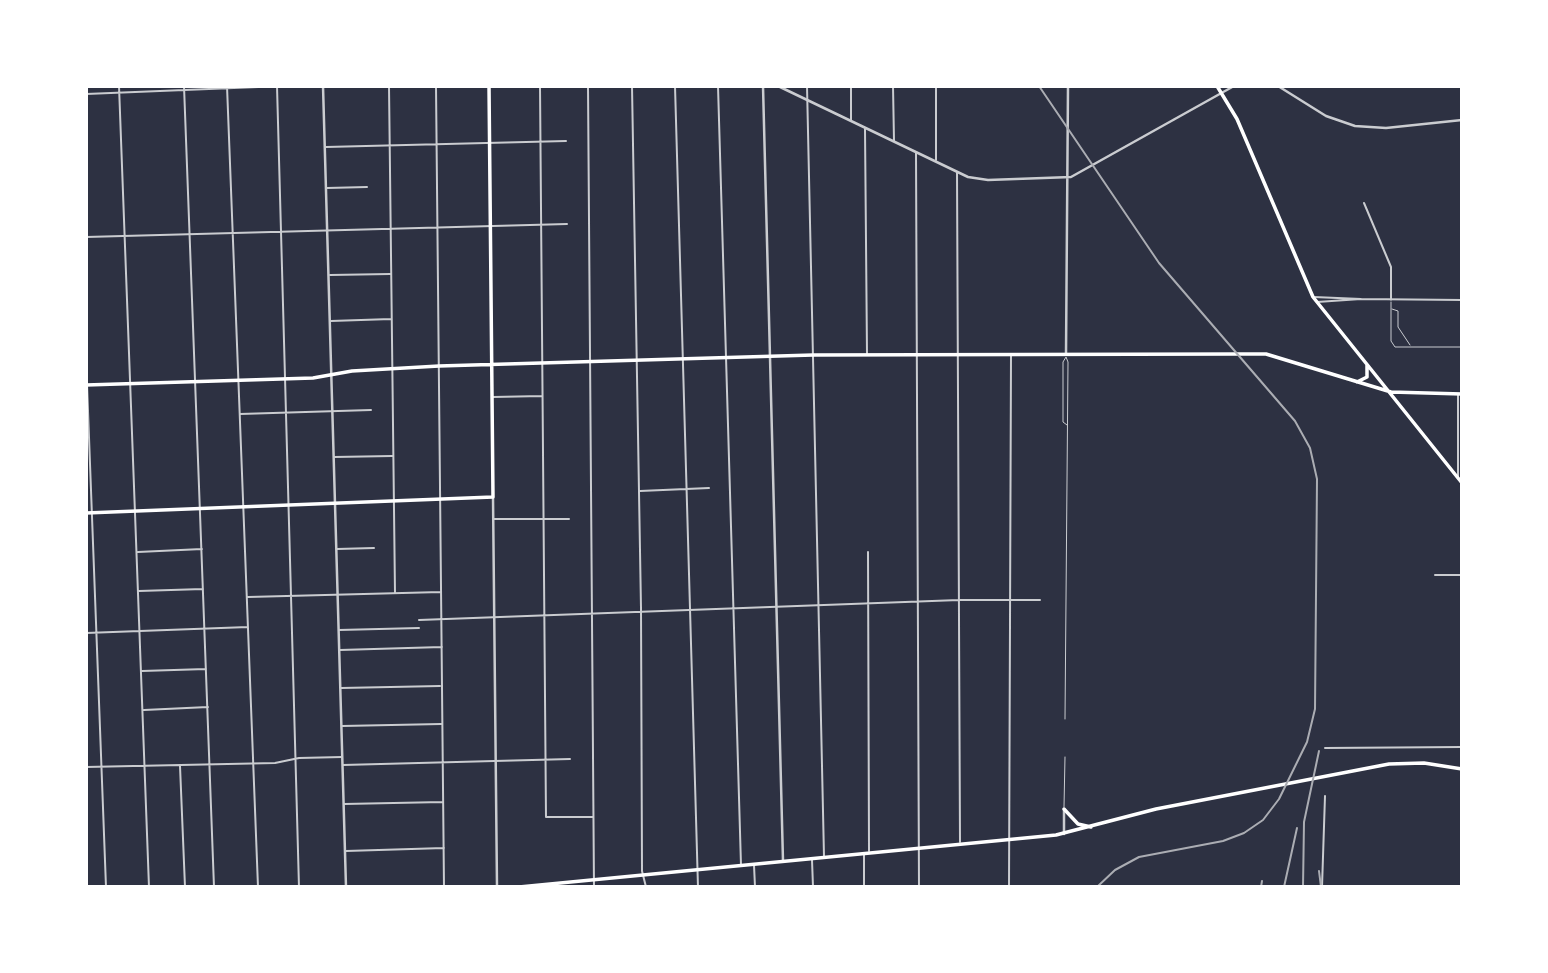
<!DOCTYPE html>
<html>
<head>
<meta charset="utf-8">
<style>
	body { margin:0 }
	#map { position:relative; width:1548px; height:973px; overflow:hidden; background:#2d3142; font-family:Spectral,serif }
	canvas { display:block }
	.frame { position:absolute; inset:0; border:88px solid #fff; pointer-events:none }
</style>
</head>
<body>
<div id="map">
<canvas width="1548" height="973"></canvas>
<div class="frame"></div>
</div>
<script>
const context = document.querySelector('canvas').getContext('2d');
context.lineJoin = 'round';
function shape(rows) {
  const path = new Path2D();
  for (const r of rows) {
    path.moveTo(r[0], r[1]);
    for (let i = 2; i < r.length; i += 2) path.lineTo(r[i], r[i + 1]);
  }
  return path;
}
function trace(path, color, width, dash) {
  context.strokeStyle = color;
  context.lineWidth = width;
  context.lineCap = dash ? 'butt' : 'round';
  context.setLineDash(dash || []);
  context.stroke(path);
}
trace(shape([
	[1391,302,1391,341,1395,347,1462,347],
	[1392,309,1398,311,1398,327,1410,345],
	[1065,719,1068,362,1066,357,1063,362,1063,422,1067,425],
	[1064,807,1065,757]
]), '#caccd0', 1);
trace(shape([
	[119,86,149,887],
	[184,86,214,887],
	[227,86,258,887],
	[277,86,299,887],
	[389,86,395,593],
	[436,86,444,887],
	[540,86,546,817,592,817],
	[588,86,594,887],
	[632,86,641,608,642,871,646,887],
	[675,86,698,887],
	[718,86,741,865],
	[807,86,824,856],
	[851,86,851,120],
	[893,86,894,141],
	[86,94,283,86],
	[865,129,867,354],
	[326,147,566,141],
	[916,153,919,887],
	[936,160,936,86],
	[957,172,960,842],
	[327,188,367,187],
	[1364,203,1391,267,1391,300],
	[86,237,567,224],
	[330,275,390,274],
	[1314,297,1361,299,1317,302],
	[1361,299,1462,300],
	[331,321,391,319],
	[86,358,106,887],
	[493,397,542,396],
	[240,414,371,410],
	[334,457,392,456],
	[1458,477,1458,395],
	[640,491,709,488],
	[494,519,569,519],
	[337,549,374,548],
	[138,552,202,549],
	[868,552,869,851],
	[1435,575,1462,575],
	[139,591,203,589],
	[248,597,441,592],
	[419,620,959,600,1040,600],
	[339,630,419,628],
	[86,633,248,627],
	[340,650,442,647],
	[142,671,206,669],
	[341,688,440,686],
	[144,710,208,707],
	[342,726,441,724],
	[1325,748,1462,747],
	[343,765,570,759],
	[180,766,185,887],
	[86,767,275,763,299,758,342,757],
	[344,804,443,802],
	[346,851,444,848],
	[864,853,864,887],
	[812,860,813,887],
	[754,865,755,887],
	[1009,887,1011,355],
	[1322,887,1325,796]
]), '#caccd0', 2);
trace(shape([
	[323,86,346,887],
	[763,86,783,861],
	[778,86,968,177,988,180,1071,177,1234,86],
	[1278,86,1326,116,1355,126,1386,128,1462,120],
	[1066,354,1068,86],
	[493,497,497,887],
	[1064,834,1064,809]
]), '#caccd0', 2.5);
trace(shape([
	[1217,86,1237,119,1313,297,1462,483],
	[1357,382,1367,377,1367,365],
	[86,385,313,378,352,371,439,366,813,355,1239,354,1266,354,1391,392,1462,394],
	[86,513,493,497,489,86],
	[1064,809,1078,824,1091,827],
	[519,887,1056,835,1156,809,1389,764,1424,763,1462,769]
]), '#fff', 3.5);
trace(shape([
	[1039,86,1159,263,1295,421,1310,448,1317,479,1315,709,1307,742,1279,799,1263,820,1244,833,1223,841,1139,857,1115,870,1097,887],
	[1319,871,1321,887],
	[1261,887,1262,881],
	[1284,887,1297,828],
	[1303,887,1304,822,1319,751]
]), '#abadb3', 2);
</script>
</body>
</html>
